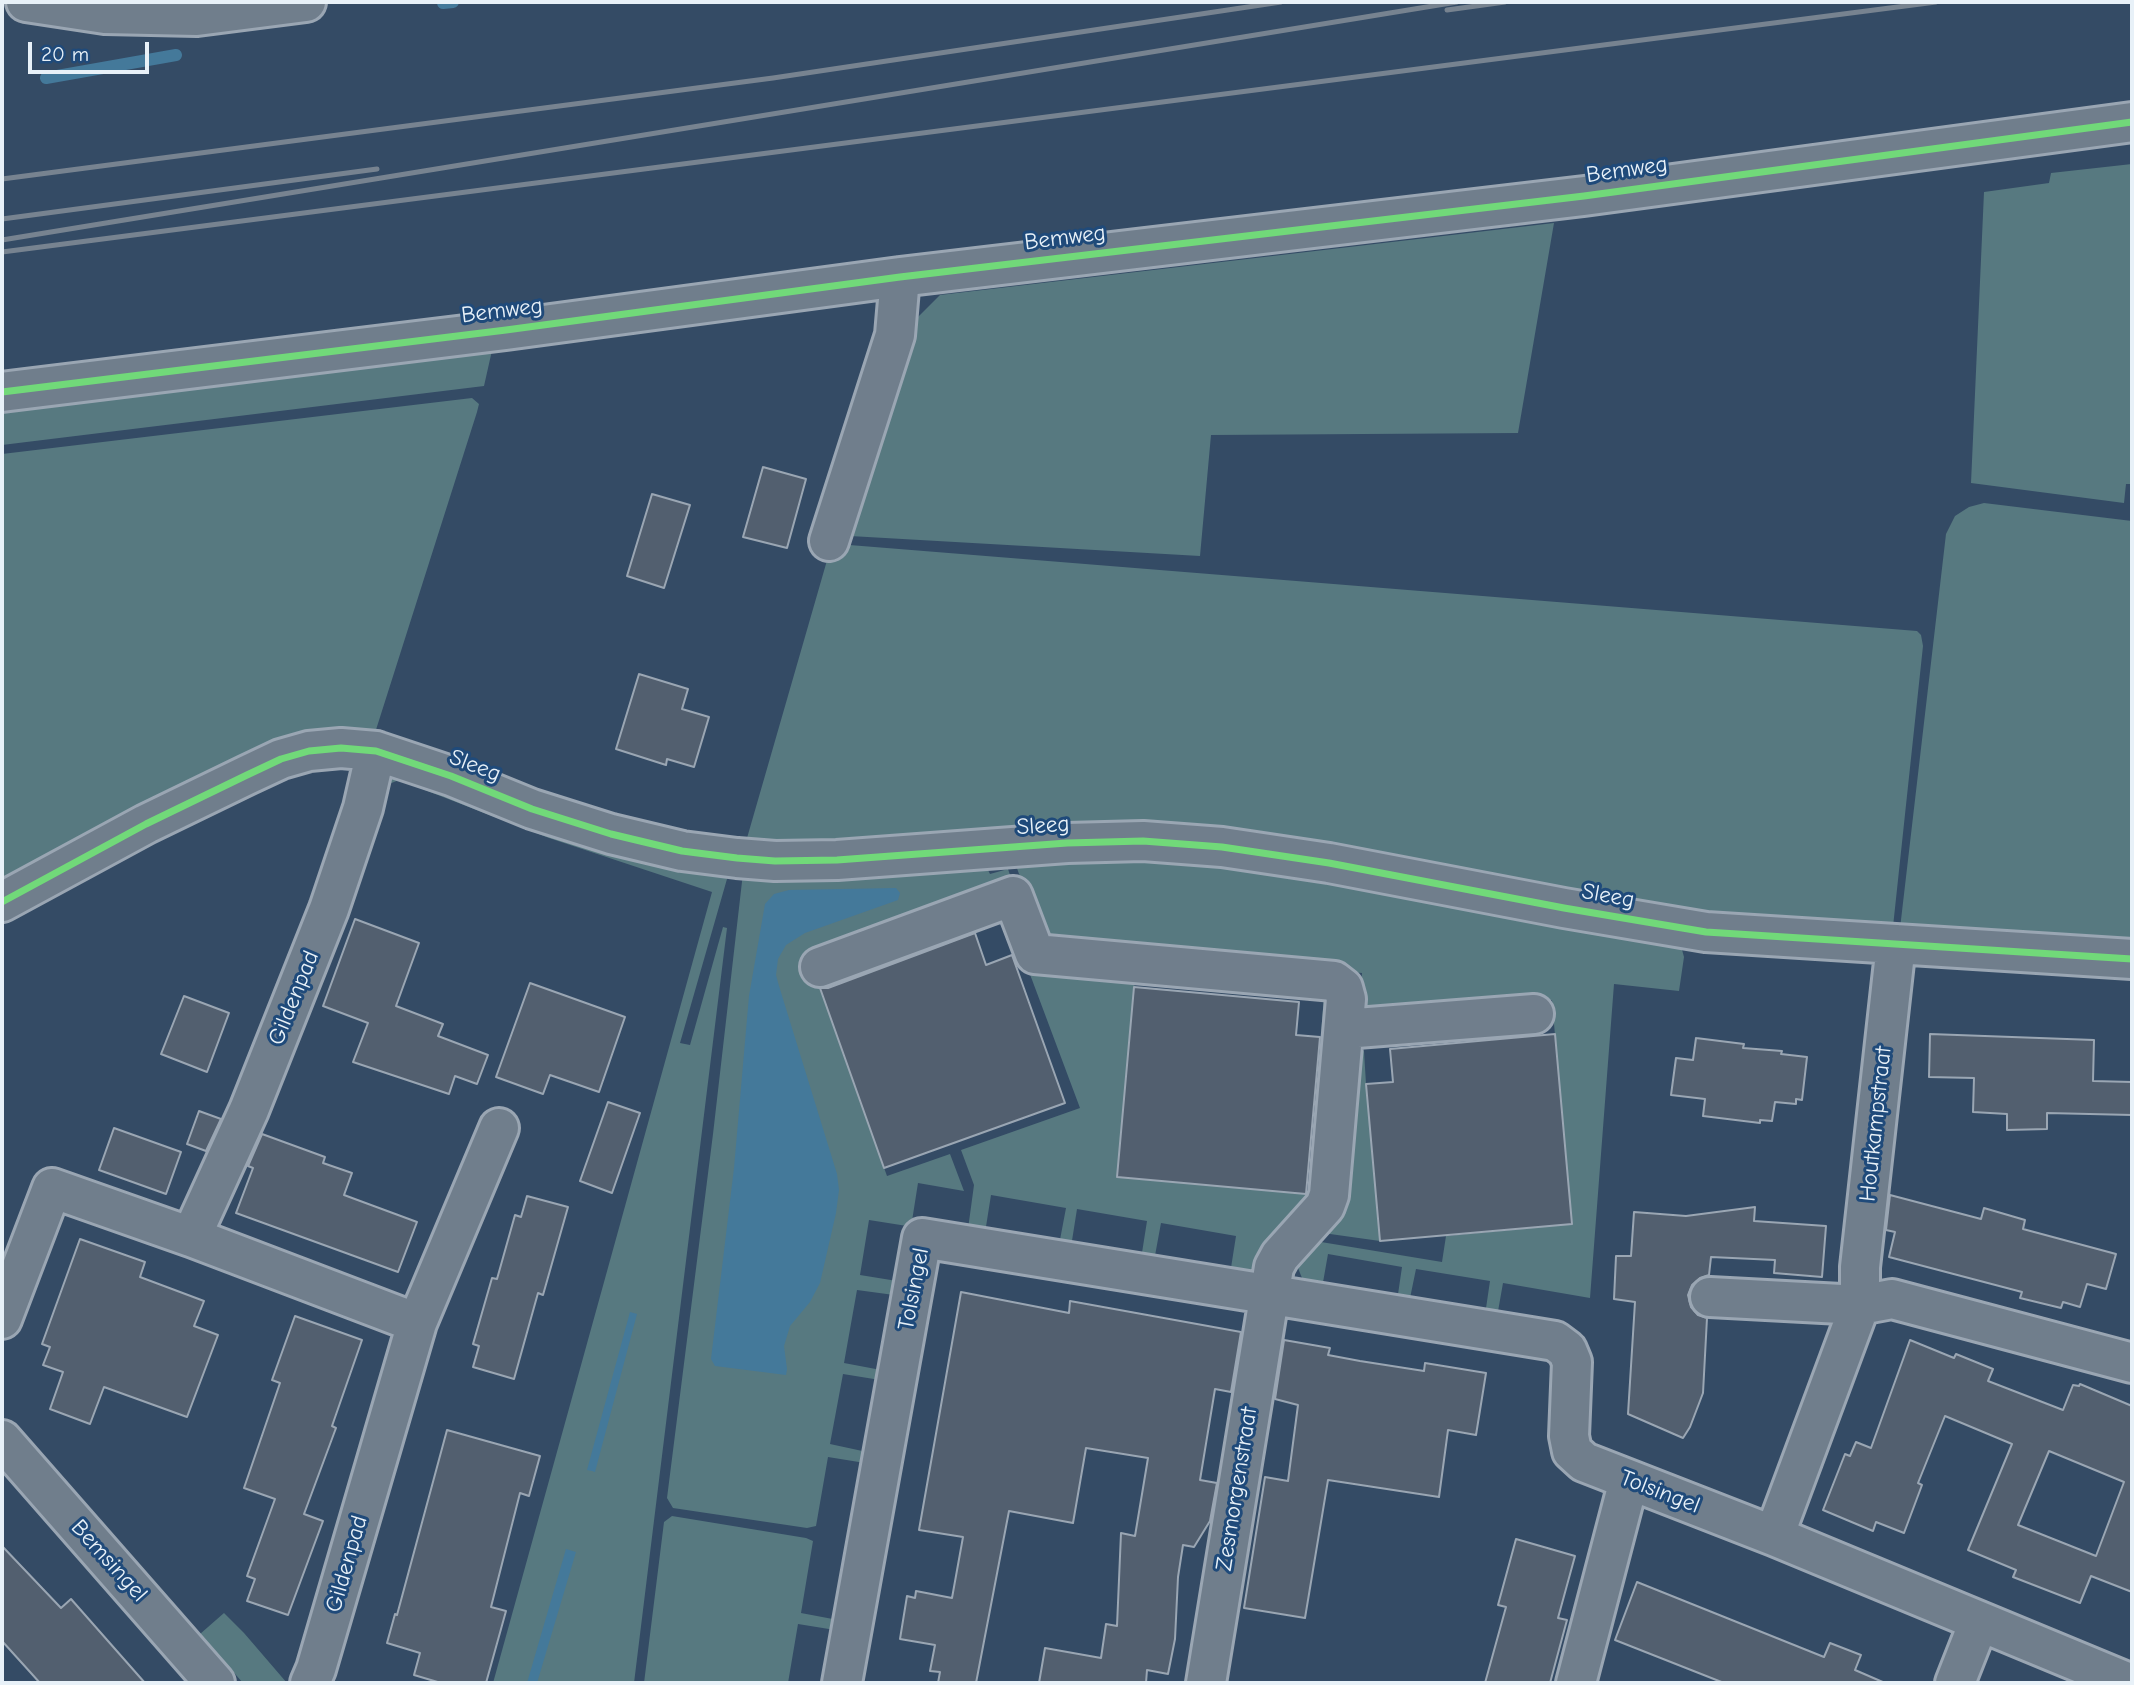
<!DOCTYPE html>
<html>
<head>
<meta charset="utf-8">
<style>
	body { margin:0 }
	#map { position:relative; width:2134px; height:1685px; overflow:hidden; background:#344b65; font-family:"Comic Neue",sans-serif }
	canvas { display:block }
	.frame { position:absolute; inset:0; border:4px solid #e8f1f8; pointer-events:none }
	.scale { position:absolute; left:28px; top:42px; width:121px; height:32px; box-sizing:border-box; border:4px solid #e8f1f8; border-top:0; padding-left:9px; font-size:21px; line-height:24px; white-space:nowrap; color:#e8f1f8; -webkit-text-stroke:5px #1f4a7a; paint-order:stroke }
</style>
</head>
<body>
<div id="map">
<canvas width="2134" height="1685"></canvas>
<div class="frame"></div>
<div class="scale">20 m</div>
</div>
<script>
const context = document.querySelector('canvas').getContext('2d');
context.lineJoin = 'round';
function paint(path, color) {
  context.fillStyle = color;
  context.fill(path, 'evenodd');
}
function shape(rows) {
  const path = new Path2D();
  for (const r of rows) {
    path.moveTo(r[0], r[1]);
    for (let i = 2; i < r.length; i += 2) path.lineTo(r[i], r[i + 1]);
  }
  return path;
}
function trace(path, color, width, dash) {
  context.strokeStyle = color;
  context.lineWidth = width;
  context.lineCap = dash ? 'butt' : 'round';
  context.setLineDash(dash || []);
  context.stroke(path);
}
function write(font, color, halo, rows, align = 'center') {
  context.font = font + ' "Comic Neue",sans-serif';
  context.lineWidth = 6;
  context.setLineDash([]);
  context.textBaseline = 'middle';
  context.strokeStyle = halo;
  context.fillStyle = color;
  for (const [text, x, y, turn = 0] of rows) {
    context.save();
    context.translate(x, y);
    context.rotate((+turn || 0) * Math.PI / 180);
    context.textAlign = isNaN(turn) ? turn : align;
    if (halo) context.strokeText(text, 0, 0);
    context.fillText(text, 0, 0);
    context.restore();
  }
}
paint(shape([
	[2132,164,2132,484,2126,484,2124,503,1971,483,1984,192,2049,183,2051,173],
	[1554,223,1518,433,1211,435,1200,556,850,536,916,319,940,295],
	[493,346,484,386,2,445,2,408],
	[472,398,479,404,477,412,374,736,2,889,2,454],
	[1984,503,2132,521,2132,949,1899,937,1946,534,1955,516,1969,507],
	[837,544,1917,631,1921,635,1923,646,1892,936,1768,927,1355,854,745,845,830,550],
	[390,774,726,872,727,879,680,1043,690,1045,723,927,727,928,634,1683,493,1683,712,892,549,838,399,780,379,788],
	[1108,854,1238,862,1681,946,1684,957,1679,991,1614,984,1590,1298,1503,1283,1497,1317,1485,1315,1490,1281,1416,1269,1409,1303,1397,1301,1402,1267,1328,1254,1322,1288,1308,1284,1302,1278,1298,1268,1300,1257,1315,1241,1442,1262,1446,1236,1571,1224,1552,1000,1371,1015,1360,1006,1362,973,1050,944,1041,935,1014,860],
	[985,864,990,874,1008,869,1012,881,808,955,887,1176,950,1154,964,1191,918,1183,912,1221,907,1226,869,1220,860,1275,897,1281,894,1295,857,1290,844,1363,881,1370,880,1380,843,1374,830,1444,867,1452,865,1463,828,1457,816,1526,807,1528,673,1508,667,1498,713,1134,743,873],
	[1028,969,1135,979,1117,1177,1309,1194,1324,995,1329,998,1315,1185,1308,1208,1246,1275,1230,1274,1236,1236,1161,1223,1154,1261,1141,1259,1147,1221,1077,1209,1071,1247,1059,1245,1066,1208,991,1195,985,1233,968,1229,974,1185,961,1150,1080,1108],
	[1364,1051,1366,1084,1380,1241,1323,1233,1356,1052],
	[672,1516,806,1538,813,1541,801,1613,838,1620,835,1630,798,1624,788,1683,644,1683,664,1522],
	[224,1613,244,1633,287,1683,243,1683,200,1634]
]), '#577980');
paint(shape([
	[896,888,900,893,898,900,805,933,786,945,778,959,776,975,779,986,837,1174,839,1190,836,1213,820,1283,810,1302,790,1326,784,1346,787,1369,786,1375,715,1366,711,1359,734,1168,749,996,765,904,774,894,789,890],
	[630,1312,637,1314,595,1472,592,1471,587,1470],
	[566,1549,576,1552,537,1683,527,1683]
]), '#44799a');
trace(shape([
	[443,3,453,2],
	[46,78,176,55]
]), '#44799a', 12);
const building = shape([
	[763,467,806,479,787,548,743,537,763,467],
	[652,494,690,505,664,588,627,576,652,494],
	[639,674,688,689,682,709,709,717,694,767,667,759,666,765,616,749,639,674],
	[355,919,419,943,396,1006,443,1024,438,1036,488,1055,477,1084,455,1076,449,1094,353,1062,368,1023,323,1006,355,919],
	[975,933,986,965,1012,955,1065,1103,884,1168,820,988,828,988,975,933],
	[530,983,625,1017,599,1092,550,1075,543,1094,496,1077,530,983],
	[1134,987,1299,1002,1296,1035,1320,1037,1306,1194,1117,1177,1134,987],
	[184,996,229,1013,207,1072,161,1054,184,996],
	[1555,1034,1572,1224,1380,1241,1366,1084,1393,1082,1390,1049,1555,1034],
	[1930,1034,2094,1040,2093,1081,2132,1082,2132,1115,2047,1113,2047,1129,2007,1130,2007,1114,1973,1112,1974,1078,1929,1077,1930,1034],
	[1696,1038,1744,1044,1743,1048,1782,1051,1781,1054,1807,1057,1802,1100,1796,1099,1796,1104,1775,1102,1772,1121,1760,1120,1760,1123,1703,1116,1705,1099,1671,1095,1676,1058,1693,1060,1696,1038],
	[608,1102,640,1113,612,1193,580,1181,608,1102],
	[199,1111,221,1119,206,1151,187,1144,199,1111],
	[114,1128,181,1152,166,1194,99,1170,114,1128],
	[262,1134,325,1157,323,1163,352,1173,344,1195,417,1222,398,1272,236,1213,253,1168,248,1166,262,1134],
	[1890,1195,1981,1219,1984,1208,2025,1220,2023,1229,2116,1254,2106,1289,2087,1284,2080,1307,2063,1302,2061,1308,2020,1298,2022,1292,1889,1257,1895,1232,1886,1230,1890,1195],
	[527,1196,568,1207,543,1295,538,1293,514,1379,473,1367,479,1346,473,1344,492,1278,497,1279,515,1215,521,1217,527,1196],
	[1755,1207,1754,1221,1826,1226,1822,1277,1774,1273,1775,1260,1711,1257,1709,1275,1700,1278,1692,1285,1688,1295,1691,1307,1698,1315,1707,1318,1703,1393,1690,1427,1683,1438,1628,1414,1635,1302,1614,1299,1616,1256,1631,1256,1634,1212,1686,1216,1755,1207],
	[80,1239,145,1262,140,1277,204,1301,194,1326,218,1335,187,1417,104,1387,90,1424,50,1409,63,1372,43,1365,50,1347,42,1344,80,1239],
	[961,1292,1069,1313,1070,1301,1241,1332,1231,1392,1215,1389,1200,1480,1217,1483,1210,1521,1194,1547,1183,1545,1178,1577,1175,1639,1168,1674,1147,1670,1146,1683,1039,1683,1045,1648,1101,1658,1106,1624,1117,1626,1121,1533,1135,1536,1148,1458,1086,1448,1073,1523,1009,1511,976,1683,938,1683,940,1672,930,1671,935,1645,900,1639,907,1596,915,1598,916,1591,952,1598,963,1537,919,1530,961,1292],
	[295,1316,362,1340,332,1426,336,1428,304,1514,323,1521,288,1615,247,1601,255,1579,247,1576,275,1499,244,1488,280,1383,272,1380,295,1316],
	[1284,1340,1330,1348,1328,1355,1360,1361,1424,1371,1425,1363,1486,1373,1476,1435,1448,1430,1439,1497,1328,1480,1305,1618,1244,1608,1265,1477,1288,1481,1298,1405,1275,1399,1284,1340],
	[1910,1340,1954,1358,1956,1354,1993,1369,1988,1381,2063,1410,2073,1385,2079,1386,2080,1384,2132,1406,2132,1592,2091,1576,2080,1603,2013,1577,2016,1570,1968,1550,2012,1444,1945,1416,1918,1483,1922,1485,1904,1533,1876,1522,1873,1531,1823,1510,1845,1454,1850,1456,1856,1442,1871,1448,1910,1340],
	[2049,1451,2124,1482,2096,1556,2018,1525,2049,1451],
	[447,1430,540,1456,529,1496,520,1493,491,1607,506,1611,486,1683,441,1683,414,1675,420,1653,387,1643,395,1614,397,1615,447,1430],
	[1516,1539,1575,1556,1558,1618,1567,1620,1550,1683,1485,1683,1506,1607,1498,1605,1516,1539],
	[2,1546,61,1608,71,1599,145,1683,40,1683,2,1641,2,1546],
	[1637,1582,1824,1657,1830,1643,1861,1655,1855,1670,1885,1683,1724,1683,1615,1640,1637,1582]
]);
paint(building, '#525f6f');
trace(building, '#9aa6b3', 2);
const minor = shape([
	[26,2,105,14,197,16,306,2],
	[2,392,506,330,900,277,1584,196,2132,122],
	[829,541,895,335,900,277],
	[2,902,146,824,247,775,281,759,309,751,341,748,376,751,451,776,532,809,611,834,682,851,737,858,775,861,837,860,1067,843,1143,841,1222,847,1329,863,1564,908,1706,932,2132,959],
	[1896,944,1860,1267,1860,1305,1892,1299,2132,1363],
	[820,967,1013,896,1035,954,1334,981,1343,988,1346,999,1329,1195,1325,1206,1280,1256,1274,1267,1206,1683],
	[1344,1029,1534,1014],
	[191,1237,249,1110,329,909,363,808,376,751],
	[1710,1297,1860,1305,1774,1536],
	[2,1319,52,1188,191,1237,417,1323],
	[2,1440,215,1683],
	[310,1683,316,1669,417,1323,499,1128],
	[842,1683,922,1238,1555,1341,1567,1350,1572,1362,1569,1436,1572,1451,1584,1462,1774,1536,2129,1683],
	[1576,1683,1629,1480],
	[1955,1683,1979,1622]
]);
trace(minor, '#9aa6b3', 44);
trace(minor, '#707e8c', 38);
trace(shape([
	[1447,10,1505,2],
	[2,179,773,78,1281,2],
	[2,219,377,169],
	[2,240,1457,2],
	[2,252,1936,2]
]), '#778390', 5);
trace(shape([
	[2,392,506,330,900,277,1584,196,2132,122],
	[2,902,146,824,247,775,281,759,309,751,341,748,376,751,451,776,532,809,611,834,682,851,737,858,775,861,837,860,1067,843,1143,841,1222,847,1329,863,1564,908,1706,932,2132,959]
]), '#71d979', 7);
write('23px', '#e8f1f8', '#1f4a7a', [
	["Bemweg",1627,170,-8],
	["Bemweg",1065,238,-7],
	["Bemweg",502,311,-7],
	["Sleeg",475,766,21],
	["Sleeg",1043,826,-4],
	["Sleeg",1608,896,10],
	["Gildenpad",294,998,-68],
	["Houtkampstraat",1876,1124,-84],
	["Tolsingel",914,1289,-79],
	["Zesmorgenstraat",1237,1489,-81],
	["Tolsingel",1660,1492,21],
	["Bemsingel",109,1561,48],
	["Gildenpad",347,1564,-74]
]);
</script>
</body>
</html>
